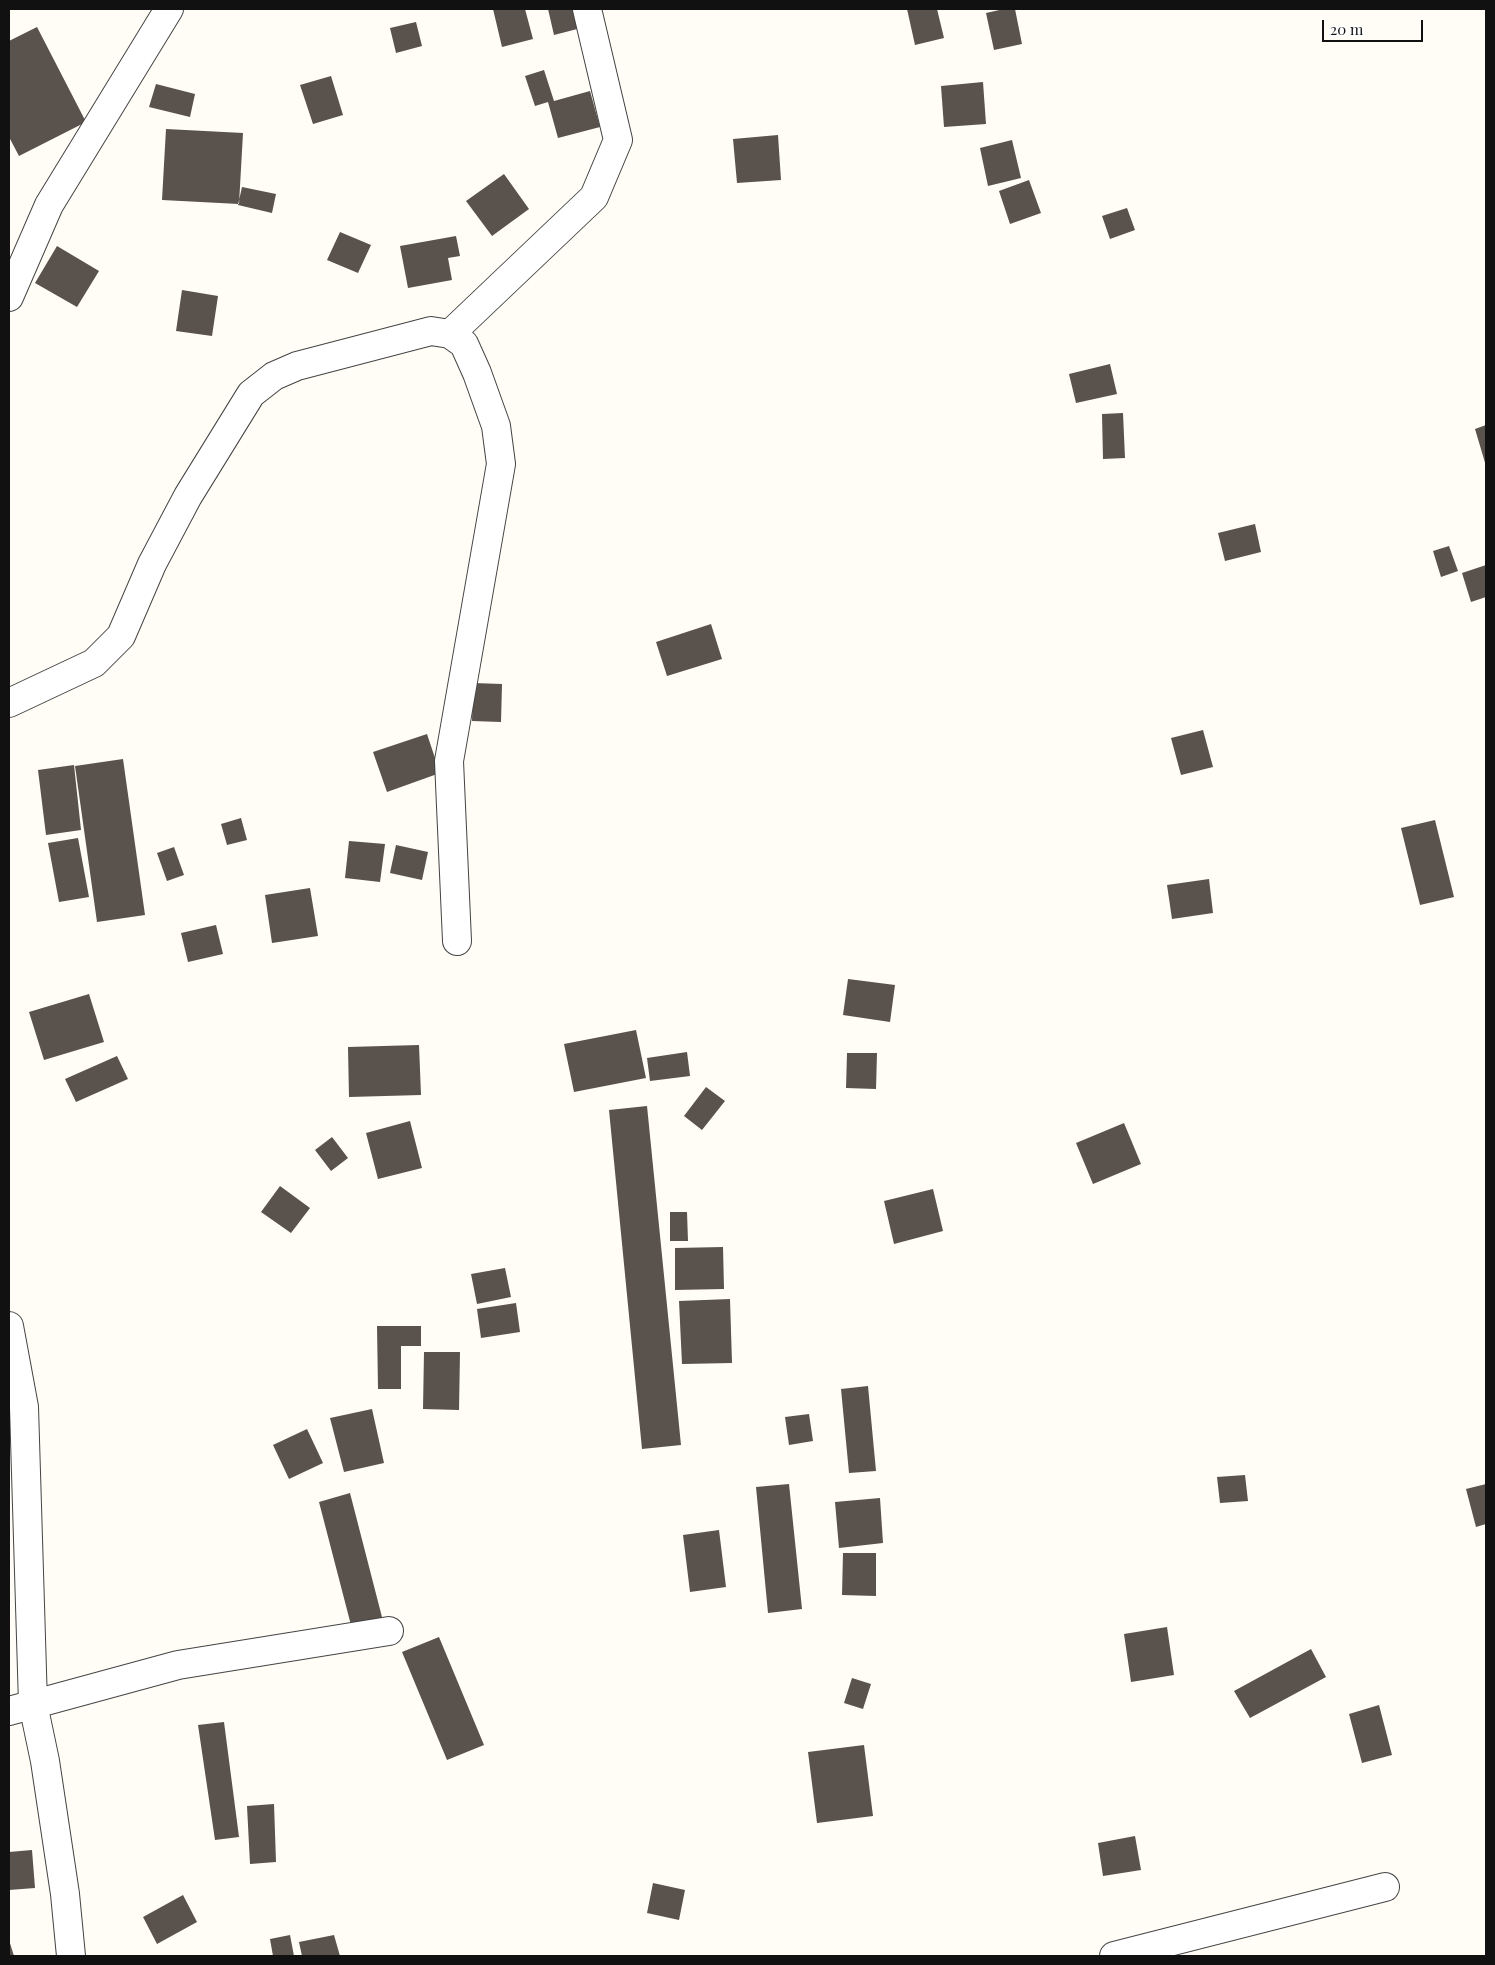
<!DOCTYPE html>
<html>
<head>
<meta charset="utf-8">
<style>
	body { margin:0 }
	#map { position:relative; width:1495px; height:1965px; overflow:hidden; background:#fffdf5; font-family:"Playfair Display",serif }
	canvas { display:block }
	.frame { position:absolute; inset:0; border:10px solid #111; pointer-events:none }
	.scale { position:absolute; left:1322px; top:20px; width:101px; height:22px; box-sizing:border-box; border:2px solid #111; border-top:0; padding-left:6px; font-size:15px; line-height:18px; white-space:nowrap; color:#111; -webkit-text-stroke:4px #fff; paint-order:stroke }
</style>
</head>
<body>
<div id="map">
<canvas width="1495" height="1965"></canvas>
<div class="frame"></div>
<div class="scale">20 m</div>
</div>
<script>
const context = document.querySelector('canvas').getContext('2d');
context.lineJoin = 'round';
function paint(path, color) {
  context.fillStyle = color;
  context.fill(path, 'evenodd');
}
function shape(rows) {
  const path = new Path2D();
  for (const r of rows) {
    path.moveTo(r[0], r[1]);
    for (let i = 2; i < r.length; i += 2) path.lineTo(r[i], r[i + 1]);
  }
  return path;
}
function trace(path, color, width, dash) {
  context.strokeStyle = color;
  context.lineWidth = width;
  context.lineCap = dash ? 'butt' : 'round';
  context.setLineDash(dash || []);
  context.stroke(path);
}
paint(shape([
	[493,9,525,9,533,39,502,47],
	[548,9,580,9,585,27,554,35],
	[907,9,937,9,944,38,915,45],
	[1004,9,1015,9,1022,44,994,50,986,13],
	[416,22,422,46,396,53,390,28],
	[37,27,86,122,19,156,9,137,9,41],
	[544,70,554,101,590,91,600,127,558,138,548,102,535,106,525,76],
	[331,76,343,115,313,124,300,85],
	[983,82,986,124,944,127,941,86],
	[156,84,195,94,190,117,149,107],
	[166,129,243,133,239,204,162,200],
	[778,135,781,180,737,183,733,139],
	[1012,140,1021,178,988,186,980,148],
	[504,174,529,209,492,236,466,201],
	[1029,180,1041,213,1010,224,999,191],
	[242,187,276,194,272,213,238,205],
	[1127,208,1135,230,1110,239,1102,216],
	[340,232,371,245,358,273,327,260],
	[456,236,460,256,448,258,452,280,408,288,400,246],
	[57,246,99,271,77,307,35,283],
	[182,290,218,296,212,336,176,331],
	[1110,364,1117,394,1076,403,1069,374],
	[1123,413,1125,458,1103,459,1102,414],
	[1486,425,1486,466,1475,429],
	[1255,524,1261,552,1225,561,1218,533],
	[1449,546,1458,571,1441,577,1433,551],
	[1486,565,1486,597,1471,602,1462,573],
	[711,624,722,659,667,676,656,642],
	[473,683,502,684,501,722,472,721],
	[1203,730,1213,767,1181,775,1171,738],
	[427,734,440,773,387,792,373,752],
	[123,759,145,915,97,922,75,766],
	[74,765,81,830,46,835,38,770],
	[241,818,247,840,227,845,221,824],
	[1435,820,1454,897,1420,905,1401,828],
	[78,838,89,897,59,902,48,843],
	[349,841,385,844,380,882,345,878],
	[396,845,428,852,422,880,390,873],
	[174,847,184,875,167,881,157,853],
	[1209,879,1213,913,1172,919,1167,885],
	[310,888,318,936,272,943,265,895],
	[216,925,223,954,188,962,181,933],
	[848,979,895,985,890,1022,843,1015],
	[89,994,104,1042,44,1060,29,1012],
	[636,1030,646,1078,574,1092,564,1044],
	[419,1045,421,1095,349,1097,348,1047],
	[687,1052,690,1076,650,1081,647,1058],
	[847,1053,877,1053,876,1089,846,1088],
	[117,1056,128,1079,76,1102,65,1079],
	[706,1087,725,1101,702,1130,684,1116],
	[647,1106,681,1445,642,1449,609,1110],
	[410,1121,422,1168,378,1179,366,1133],
	[1124,1123,1141,1164,1093,1184,1076,1143],
	[332,1137,348,1158,331,1171,315,1150],
	[280,1186,310,1208,291,1233,261,1212],
	[933,1189,943,1231,894,1244,884,1201],
	[670,1212,687,1212,688,1241,670,1241],
	[723,1247,724,1289,675,1290,675,1248],
	[505,1268,511,1297,477,1304,471,1274],
	[730,1299,732,1363,682,1364,679,1301],
	[516,1303,520,1332,481,1338,477,1309],
	[377,1326,421,1326,421,1346,401,1346,401,1389,378,1389],
	[424,1352,460,1352,459,1410,423,1409],
	[868,1386,876,1471,849,1473,841,1389],
	[372,1409,384,1463,344,1472,330,1418],
	[809,1414,813,1441,789,1445,785,1417],
	[307,1429,323,1463,289,1479,273,1445],
	[1245,1475,1248,1501,1220,1503,1217,1477],
	[789,1484,802,1609,768,1613,756,1487],
	[1486,1484,1486,1524,1476,1527,1466,1489],
	[350,1493,383,1621,352,1629,319,1502],
	[880,1498,883,1543,839,1548,835,1502],
	[719,1530,726,1587,690,1592,683,1535],
	[843,1553,876,1553,876,1596,842,1595],
	[1167,1627,1174,1675,1131,1682,1124,1634],
	[439,1637,484,1745,447,1760,402,1652],
	[1311,1649,1326,1677,1250,1718,1234,1691],
	[852,1678,871,1684,863,1709,844,1703],
	[1379,1705,1392,1755,1362,1763,1349,1714],
	[224,1722,239,1837,215,1840,198,1725],
	[864,1745,873,1816,817,1823,808,1752],
	[274,1804,276,1862,250,1864,247,1806],
	[1135,1836,1141,1870,1103,1876,1098,1843],
	[32,1850,35,1888,9,1890,9,1852],
	[653,1883,685,1890,679,1920,647,1913],
	[183,1895,197,1922,157,1944,143,1917],
	[290,1935,294,1956,273,1956,270,1939],
	[334,1935,340,1956,302,1956,299,1942],
	[9,1940,14,1956,9,1956]
]), '#5a524d');
const minor = shape([
	[9,297,49,205,169,9],
	[450,334,594,197,618,140,587,9],
	[9,703,94,663,121,636,152,564,188,496,251,394,274,376,297,366,431,331,450,334,464,344,477,373,496,426,501,464,449,761,457,941],
	[9,1326,24,1407,33,1704,45,1761,65,1894,71,1956],
	[9,1711,178,1665,389,1631],
	[1114,1956,1385,1887]
]);
trace(minor, '#444', 30);
trace(minor, '#fff', 28);
</script>
</body>
</html>
